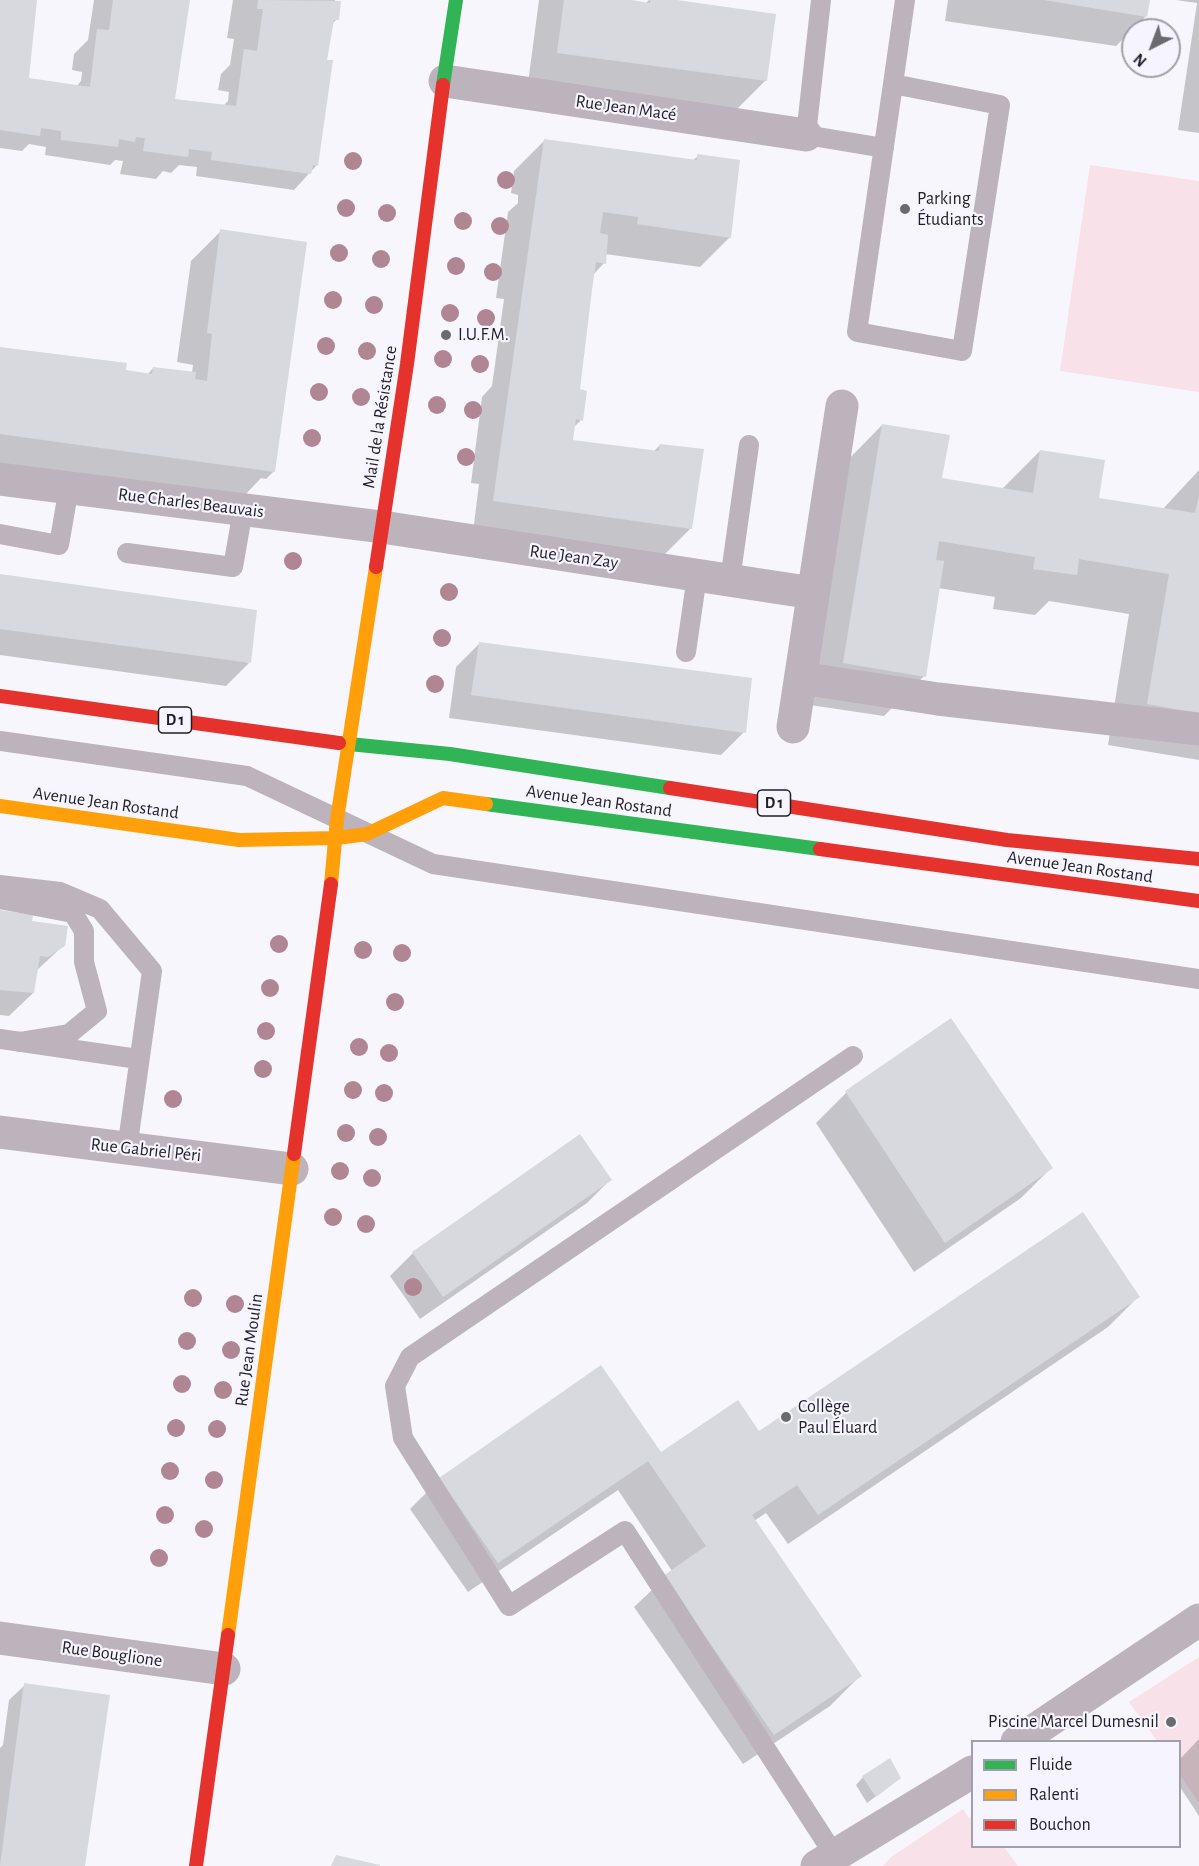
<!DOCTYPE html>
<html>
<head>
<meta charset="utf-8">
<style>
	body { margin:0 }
	#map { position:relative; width:1199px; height:1866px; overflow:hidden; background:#f7f6fc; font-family:"Alegreya Sans",sans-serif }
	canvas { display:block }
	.legend { position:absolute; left:971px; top:1740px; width:210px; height:108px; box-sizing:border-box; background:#f6f4fe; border:2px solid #a19fa8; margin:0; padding:8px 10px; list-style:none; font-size:18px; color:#211f26 }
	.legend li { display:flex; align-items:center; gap:12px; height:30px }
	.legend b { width:30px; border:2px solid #a19fa8 }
	.north { position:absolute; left:1121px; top:18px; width:60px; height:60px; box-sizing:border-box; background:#f6f4fe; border:2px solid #a19fa8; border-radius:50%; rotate:222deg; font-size:16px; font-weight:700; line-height:24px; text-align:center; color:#211f26 }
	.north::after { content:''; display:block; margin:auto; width:21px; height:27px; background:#6c6a71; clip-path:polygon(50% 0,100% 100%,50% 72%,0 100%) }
</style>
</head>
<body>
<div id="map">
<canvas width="1199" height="1866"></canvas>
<ul class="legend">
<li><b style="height:8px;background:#30b455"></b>Fluide</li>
<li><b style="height:8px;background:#ff9f0a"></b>Ralenti</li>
<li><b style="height:8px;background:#e5322d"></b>Bouchon</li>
</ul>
<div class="north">N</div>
</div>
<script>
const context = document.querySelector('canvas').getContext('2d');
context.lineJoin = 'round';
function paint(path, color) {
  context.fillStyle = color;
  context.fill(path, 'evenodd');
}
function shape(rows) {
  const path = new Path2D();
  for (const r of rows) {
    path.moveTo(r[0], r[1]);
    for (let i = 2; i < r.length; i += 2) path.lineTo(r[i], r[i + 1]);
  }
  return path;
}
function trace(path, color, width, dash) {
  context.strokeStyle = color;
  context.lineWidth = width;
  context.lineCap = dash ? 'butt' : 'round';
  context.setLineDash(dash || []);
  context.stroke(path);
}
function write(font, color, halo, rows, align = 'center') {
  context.font = font + ' "Alegreya Sans",sans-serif';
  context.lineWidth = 4.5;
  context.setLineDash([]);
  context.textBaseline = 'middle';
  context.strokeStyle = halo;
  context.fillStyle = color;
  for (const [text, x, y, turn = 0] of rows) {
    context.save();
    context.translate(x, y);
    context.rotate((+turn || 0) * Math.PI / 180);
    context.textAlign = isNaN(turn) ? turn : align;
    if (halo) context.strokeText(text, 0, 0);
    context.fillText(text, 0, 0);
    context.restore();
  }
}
paint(shape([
	[1090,165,1199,181,1199,392,1060,371],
	[1199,1657,1199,1803,1180,1775,1180,1742,1157,1741,1129,1702],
	[963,1809,969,1818,972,1817,972,1846,1004,1847,1018,1866,883,1866,891,1857]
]), '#f9e1e9');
paint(shape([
	[0,0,35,0,27,79,76,87,81,81,82,72,72,70,74,54,88,40,94,0,188,0,172,105,223,106,228,101,229,92,218,90,221,74,230,65,234,39,227,38,233,0,335,0,337,19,331,25,326,59,316,166,294,190,196,176,197,167,179,165,171,173,163,171,156,179,120,174,123,161,115,160,110,165,45,155,46,147,29,144,22,151,0,148],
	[539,0,626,0,645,4,649,0,667,0,766,80,736,110,528,83],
	[948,0,1148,0,1146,16,1116,46,945,21],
	[1176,0,1199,0,1199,133,1178,130,1197,3],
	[544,141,692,161,698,156,730,237,700,267,605,254,604,263,593,275,578,390,581,420,573,428,572,441,653,452,660,445,691,528,661,558,473,532,479,484,471,483,482,397,492,386,504,299,496,298,508,212,518,203,518,195,511,193,514,171],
	[221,231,274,471,266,479,261,478,245,495,0,468,0,348,147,375,153,368,192,373,193,365,177,362,191,261],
	[882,425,940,479,1002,489,1040,451,1097,499,1162,510,1199,470,1199,760,1108,745,1129,614,1049,601,1035,615,993,609,995,597,938,588,924,676,884,716,803,704,842,466],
	[0,575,249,663,226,686,0,655],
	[480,643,744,732,721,755,449,718,456,667],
	[0,911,31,922,64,945,36,971,33,993,9,1016,0,1015],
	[951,1021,1051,1168,1021,1198,914,1272,816,1123,846,1093],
	[610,1180,587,1203,420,1319,390,1276,413,1253],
	[1138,1297,1108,1327,788,1544,766,1513,754,1521,860,1676,830,1706,743,1764,634,1607,672,1571,618,1490,468,1592,410,1509,440,1479,661,1454,759,1433],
	[25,1685,84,1866,0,1866,0,1748,3,1745,9,1700],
	[1199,1739,1199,1816,1180,1787,1180,1759],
	[863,1777,900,1778,867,1803,856,1785]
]), '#0003');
paint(shape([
	[0,0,37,0,29,78,90,87,97,29,109,30,113,0,190,0,175,99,236,106,244,49,257,51,263,9,257,9,258,0,341,1,339,20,334,20,327,60,333,60,318,166,313,165,311,174,211,160,212,152,189,149,188,157,143,151,145,138,136,137,135,142,119,139,118,147,61,140,61,131,41,128,40,136,0,130],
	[564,0,632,0,650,3,650,0,677,0,776,14,767,81,557,53],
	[1044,0,1150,0,1147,17],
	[544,139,697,160,697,154,740,160,731,238,637,224,638,217,603,212,600,233,608,235,606,264,596,262,592,290,580,389,587,391,583,421,576,419,573,440,659,451,660,444,704,449,692,529,493,501],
	[220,229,307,242,275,472,0,434,0,347,127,363,126,370,152,374,153,367,196,372,195,379,207,381,212,334,207,333],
	[882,424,950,435,942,478,1033,493,1040,450,1105,460,1099,498,1195,513,1199,496,1199,713,1147,704,1169,574,1079,559,1077,575,1033,569,1035,557,939,541,936,560,944,561,926,677,843,663],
	[0,574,257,610,251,663,0,629],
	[479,642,752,678,746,733,471,695],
	[0,910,33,915,32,921,68,926,65,946,48,957,40,956,34,993,0,990],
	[951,1018,1053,1168,945,1243,845,1091],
	[580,1134,612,1180,443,1297,412,1252],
	[1083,1212,1140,1297,818,1515,797,1485,752,1515,862,1676,774,1735,663,1576,706,1546,648,1461,498,1563,439,1478,601,1365,661,1452,738,1400,759,1431],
	[24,1683,110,1695,85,1866,0,1866],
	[890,1758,901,1778,876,1797,862,1776],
	[336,1855,380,1865,380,1866,331,1866]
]), '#d8d9de');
trace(shape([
	[821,0,806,135,884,148],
	[893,84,1000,105,962,351,857,332,893,84,905,0],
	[0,534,59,545,69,487],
	[127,553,233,567,243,510],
	[730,580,749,445],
	[686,652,697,576],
	[0,741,247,776,433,864,1199,979],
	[0,885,60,892,100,909,152,971,127,1149],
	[0,899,73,913,84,931,84,962,97,1011,69,1034,19,1042],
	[0,1039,138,1059],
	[835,1856,625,1531,509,1606,403,1438,395,1386,410,1357,853,1056]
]), '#bcb3bc', 20);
trace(shape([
	[445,81,806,135],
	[0,479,382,527,813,593],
	[801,678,938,699,1199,729],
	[793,727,842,406],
	[0,1132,292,1169],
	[0,1638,224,1669],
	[1017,1742,1199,1620],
	[817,1866,972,1772]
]), '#bcb3bc', 33);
trace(shape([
	[443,85,456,0],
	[339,743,450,754,670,788],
	[486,804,820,849]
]), '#30b455', 14);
trace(shape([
	[0,806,239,840,337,838,367,834,443,798,486,804],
	[331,884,337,819,376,567],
	[228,1635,294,1154]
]), '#ff9f0a', 14);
trace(shape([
	[376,567,407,364,443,85],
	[0,696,339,743],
	[670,788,1007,840,1199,859],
	[820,849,1199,901],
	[294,1154,331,884],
	[196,1866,228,1635]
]), '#e5322d', 14);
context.fillStyle = '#b08695';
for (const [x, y] of [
	[353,161],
	[506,180],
	[346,208],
	[387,213],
	[463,221],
	[500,226],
	[339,253],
	[381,259],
	[456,266],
	[493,272],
	[333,300],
	[374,305],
	[450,313],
	[486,318],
	[326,346],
	[367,351],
	[443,359],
	[480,364],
	[319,392],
	[361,397],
	[437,405],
	[473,410],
	[312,438],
	[466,457],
	[293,561],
	[449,592],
	[442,638],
	[435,684],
	[279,944],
	[363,950],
	[402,953],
	[270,988],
	[395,1002],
	[266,1031],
	[359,1047],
	[389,1053],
	[263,1069],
	[353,1090],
	[384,1093],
	[173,1099],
	[346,1133],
	[378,1137],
	[340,1171],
	[372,1178],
	[333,1217],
	[366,1224],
	[413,1287],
	[193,1298],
	[235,1304],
	[187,1341],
	[231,1350],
	[182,1384],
	[223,1390],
	[176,1428],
	[217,1429],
	[170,1471],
	[214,1480],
	[165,1515],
	[204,1529],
	[159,1558]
]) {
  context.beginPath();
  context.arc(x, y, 9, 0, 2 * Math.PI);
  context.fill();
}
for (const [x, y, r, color] of [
	[905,209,6,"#6c6a71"],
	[446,335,6,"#6c6a71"],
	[786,1417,6,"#6c6a71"],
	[1171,1722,6,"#6c6a71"]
]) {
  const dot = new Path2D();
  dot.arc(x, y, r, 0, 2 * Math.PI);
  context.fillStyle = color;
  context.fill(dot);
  trace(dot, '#f6f4fe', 2);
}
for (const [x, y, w] of [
	[175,720,33],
	[774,803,33]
]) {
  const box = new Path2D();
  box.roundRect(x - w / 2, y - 13, w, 26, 4.5);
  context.fillStyle = '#f6f4fe';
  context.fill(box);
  trace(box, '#211f26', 1.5);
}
write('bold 16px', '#211f26', null, [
	["D 1",175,720],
	["D 1",774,803]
]);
write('18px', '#211f26', '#f6f4fe', [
	["Rue Jean Macé",626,108,8],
	["Mail de la Résistance",380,417,-81],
	["Rue Charles Beauvais",191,503,7],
	["Rue Jean Zay",574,557,8],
	["Avenue Jean Rostand",599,801,8],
	["Avenue Jean Rostand",106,803,8],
	["Avenue Jean Rostand",1080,867,8],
	["Rue Gabriel Péri",146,1150,6],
	["Rue Jean Moulin",249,1350,-82],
	["Rue Bouglione",112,1654,8]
]);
write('18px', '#211f26', '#f6f4fe', [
	["Parking",917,199],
	["Étudiants",917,220],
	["I.U.F.M.",458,335],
	["Collège",798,1407],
	["Paul Éluard",798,1428],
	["Piscine Marcel Dumesnil",1159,1722,"right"]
], 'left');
</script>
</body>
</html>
